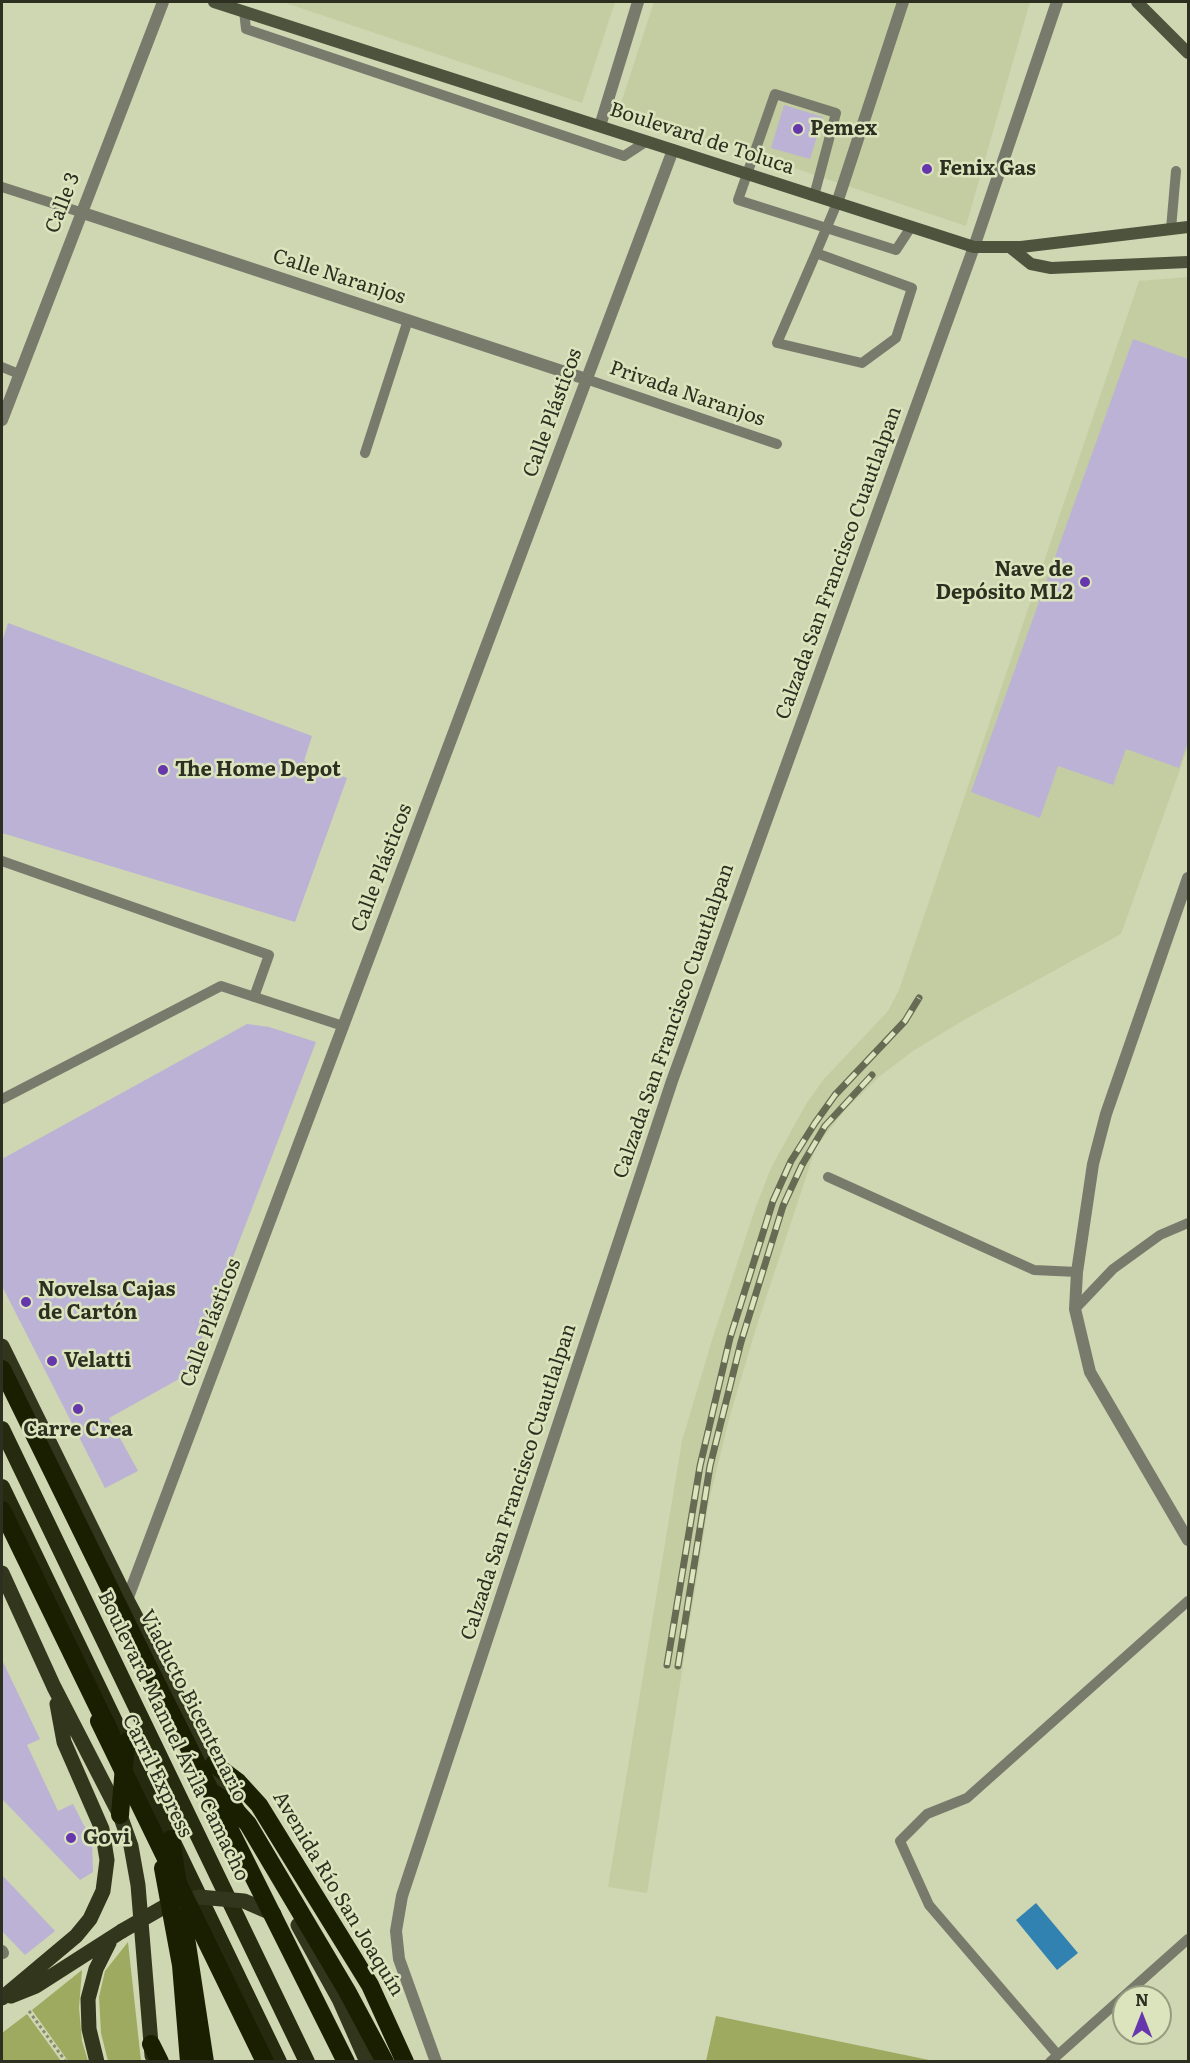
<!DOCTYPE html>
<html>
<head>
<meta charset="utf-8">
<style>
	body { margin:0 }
	#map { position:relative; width:1190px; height:2063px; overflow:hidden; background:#cfd6b2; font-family:Literata,serif }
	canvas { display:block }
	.frame { position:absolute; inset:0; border:3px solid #2d3021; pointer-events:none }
	.north { position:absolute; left:1112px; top:1985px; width:60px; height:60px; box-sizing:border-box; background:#dce4be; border:2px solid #969c7f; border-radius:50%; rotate:0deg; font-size:16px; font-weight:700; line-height:24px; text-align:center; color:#2d3021 }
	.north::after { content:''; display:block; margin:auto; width:21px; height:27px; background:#6636ad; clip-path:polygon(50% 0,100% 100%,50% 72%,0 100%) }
</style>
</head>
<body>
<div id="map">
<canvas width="1190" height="2063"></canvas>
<div class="frame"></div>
<div class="north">N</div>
</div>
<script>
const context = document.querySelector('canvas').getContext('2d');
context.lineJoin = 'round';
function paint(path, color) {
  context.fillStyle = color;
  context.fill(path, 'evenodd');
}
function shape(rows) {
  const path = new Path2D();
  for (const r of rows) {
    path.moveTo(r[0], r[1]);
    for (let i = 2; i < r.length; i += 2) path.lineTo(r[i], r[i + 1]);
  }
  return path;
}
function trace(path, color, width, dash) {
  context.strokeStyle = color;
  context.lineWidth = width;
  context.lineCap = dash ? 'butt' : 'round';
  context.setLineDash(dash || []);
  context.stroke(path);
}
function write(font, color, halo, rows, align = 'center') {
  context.font = font + ' Literata,serif';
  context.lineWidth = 5;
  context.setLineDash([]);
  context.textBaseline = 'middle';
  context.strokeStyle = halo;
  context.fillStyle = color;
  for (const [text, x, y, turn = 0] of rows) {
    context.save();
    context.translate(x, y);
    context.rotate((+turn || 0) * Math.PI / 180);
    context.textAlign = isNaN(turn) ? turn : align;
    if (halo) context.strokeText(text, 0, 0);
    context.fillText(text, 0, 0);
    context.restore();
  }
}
paint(shape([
	[283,2,615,2,582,103],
	[654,2,1030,2,966,226,619,109],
	[1188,277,1188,747,1121,934,964,1020,913,1051,880,1076,845,1110,816,1147,757,1325,729,1419,709,1501,647,1893,608,1887,682,1441,712,1340,755,1209,771,1168,806,1104,824,1079,888,1011,899,990,1139,281]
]), '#c4cda1');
paint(shape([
	[128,1942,141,2061,108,2061,101,2033,99,1997,105,1971],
	[82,1970,79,2008,82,2041,88,2061,68,2061,32,2010],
	[27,2014,61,2061,2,2061,2,2033],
	[716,2016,934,2061,706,2061]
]), '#9daa5f');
paint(shape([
	[1036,1903,1078,1953,1057,1970,1016,1920]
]), '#3182b0');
paint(shape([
	[784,105,823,117,810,159,771,148],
	[1133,339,1188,359,1188,741,1179,768,1126,749,1113,785,1058,766,1040,818,971,792],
	[8,623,312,736,304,761,347,778,295,922,2,833,2,642],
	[247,1024,269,1027,316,1042,188,1374,109,1418,138,1471,105,1488,2,1286,2,1159],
	[2,1660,40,1739,27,1745,58,1811,73,1804,92,1841,93,1872,80,1880,2,1799],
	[2,1875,55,1931,25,1955,2,1931]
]), '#bbb2d5');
trace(shape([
	[29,2011,66,2062]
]), '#878c71', 3, [3, 3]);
trace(shape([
	[244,11,246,29,624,156,647,141],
	[2,187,80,212],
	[814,196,836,113,775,94,738,200,896,250,911,227],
	[1171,229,1176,171],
	[816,253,912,288,896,338,862,363,777,343,816,253],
	[816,253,837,203],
	[2,367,19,374],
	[586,379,777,444],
	[365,453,408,320],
	[2,861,269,955,254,997],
	[2,1099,221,986,343,1026],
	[828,1177,1034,1270,1077,1272],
	[1075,1309,1113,1269,1160,1235,1188,1223],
	[1057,2054,929,1905,900,1841,927,1814,967,1798,1188,1601],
	[1050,2062,1188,1939]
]), '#787b6c', 10);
trace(shape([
	[600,126,638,2],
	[837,203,903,2],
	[80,212,586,379],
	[2,420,163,2],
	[1188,878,1106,1114,1093,1164,1077,1272,1075,1309,1090,1372,1188,1540],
	[127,1600,673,150],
	[2,1951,3,1953]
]), '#787b6c', 12);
trace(shape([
	[436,2062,399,1959,396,1931,402,1896,672,1081,974,247,1057,2]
]), '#787b6c', 12);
trace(shape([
	[214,2,974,247,1021,247,1188,227],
	[1137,2,1188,53],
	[1011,248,1031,264,1051,268,1188,262]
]), '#4e533d', 12);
trace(shape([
	[2,1346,127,1600,238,1811],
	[2,1573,54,1687,120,1815,131,1846,138,1885,152,2056],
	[298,1925,339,1999,367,2062],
	[11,1996,36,1986,122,1931],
	[2,1998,76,1936,90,1919,103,1891,107,1860,102,1829,64,1742,57,1704],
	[97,2062,89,2029,88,1999,96,1969,109,1943]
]), '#32361c', 15);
trace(shape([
	[2,1429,307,2062],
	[2,1487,279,2062]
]), '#262a0e', 16);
trace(shape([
	[2,1369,139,1648],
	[2,1510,111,1734],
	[214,1764,238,1782,259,1805,370,1985,405,2062],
	[120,1815,126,1742],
	[171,1839,205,2062],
	[151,2044,160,2062]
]), '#1b1f01', 18);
const rail = shape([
	[667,1665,700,1466,730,1338,773,1201,791,1161,815,1123,835,1095,905,1021,919,998],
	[678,1666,710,1466,741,1342,783,1206,802,1165,825,1126,872,1075]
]);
trace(rail, '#676b54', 7);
trace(rail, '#dce4be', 4.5, [14]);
trace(shape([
	[122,1931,169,1904,199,1897,244,1901,274,1914]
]), '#32361c', 15);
trace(shape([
	[139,1648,346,2062],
	[99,1721,265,2062],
	[213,1793,229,1803,248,1824,347,1991,385,2062],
	[163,1868,181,1965,189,2062]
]), '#1b1f01', 18);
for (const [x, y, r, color] of [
	[798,129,6,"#6636ad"],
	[927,169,6,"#6636ad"],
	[1085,582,6,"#6636ad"],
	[163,770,6,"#6636ad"],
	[26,1302,6,"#6636ad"],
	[52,1361,6,"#6636ad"],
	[78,1409,6,"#6636ad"],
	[71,1838,6,"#6636ad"]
]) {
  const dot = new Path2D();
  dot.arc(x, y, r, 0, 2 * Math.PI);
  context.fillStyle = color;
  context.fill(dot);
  trace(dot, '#dce4be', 2);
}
write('bold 20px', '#2d3021', '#dce4be', [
	["Pemex",810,129],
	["Fenix Gas",939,169],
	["Nave de",1073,570,"right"],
	["Depósito ML2",1073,593,"right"],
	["The Home Depot",175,770],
	["Novelsa Cajas",38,1290],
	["de Cartón",38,1313],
	["Velatti",64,1361],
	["Carre Crea",78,1430,"center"],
	["Govi",83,1838]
], 'left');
write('20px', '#2d3021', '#dce4be', [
	["Boulevard de Toluca",702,139,18],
	["Calle 3",63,203,-69],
	["Calle Naranjos",339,277,18],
	["Privada Naranjos",687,394,19],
	["Calle Plásticos",553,413,-70],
	["Calzada San Francisco Cuautlalpan",839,563,-70],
	["Calle Plásticos",382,868,-69],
	["Calzada San Francisco Cuautlalpan",674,1021,-71],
	["Calle Plásticos",211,1323,-69],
	["Calzada San Francisco Cuautlalpan",519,1482,-72],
	["Viaducto Bicentenario",193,1706,63],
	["Boulevard Manuel Ávila Camacho",173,1736,64],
	["Carril Express",157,1776,64],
	["Avenida Río San Joaquín",338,1894,59]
]);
</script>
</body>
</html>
